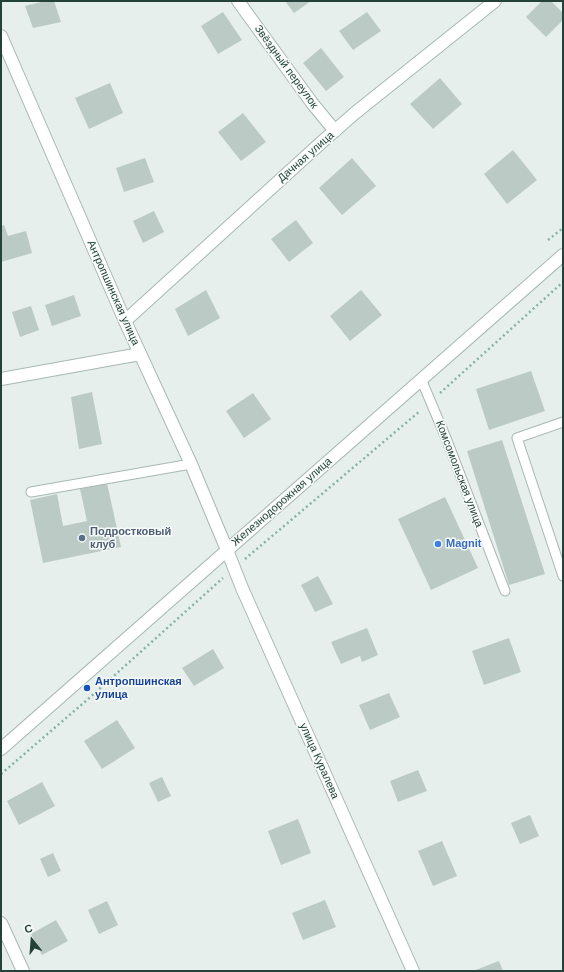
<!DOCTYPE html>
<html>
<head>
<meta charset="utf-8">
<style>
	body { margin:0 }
	#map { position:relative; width:564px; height:972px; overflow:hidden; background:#e6efeb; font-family:Arial,sans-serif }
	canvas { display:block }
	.frame { position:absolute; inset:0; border:2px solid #24423a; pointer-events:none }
	.north { position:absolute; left:12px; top:920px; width:40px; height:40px; -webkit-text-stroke:3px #f7fbf9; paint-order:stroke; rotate:343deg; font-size:11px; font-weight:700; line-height:16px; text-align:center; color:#24423a }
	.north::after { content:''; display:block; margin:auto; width:14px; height:18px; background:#24423a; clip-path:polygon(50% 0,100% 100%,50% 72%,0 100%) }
</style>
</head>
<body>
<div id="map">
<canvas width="564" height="972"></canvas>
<div class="frame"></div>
<div class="north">С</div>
</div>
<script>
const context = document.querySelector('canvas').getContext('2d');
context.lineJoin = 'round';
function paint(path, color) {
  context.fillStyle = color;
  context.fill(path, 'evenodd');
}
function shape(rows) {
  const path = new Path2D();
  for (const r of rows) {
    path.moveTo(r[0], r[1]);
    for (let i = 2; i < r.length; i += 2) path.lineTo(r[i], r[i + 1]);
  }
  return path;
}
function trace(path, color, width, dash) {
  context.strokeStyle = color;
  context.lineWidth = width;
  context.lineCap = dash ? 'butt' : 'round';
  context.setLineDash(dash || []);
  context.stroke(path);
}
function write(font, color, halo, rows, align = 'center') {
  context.font = font + ' Arial,sans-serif';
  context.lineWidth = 3;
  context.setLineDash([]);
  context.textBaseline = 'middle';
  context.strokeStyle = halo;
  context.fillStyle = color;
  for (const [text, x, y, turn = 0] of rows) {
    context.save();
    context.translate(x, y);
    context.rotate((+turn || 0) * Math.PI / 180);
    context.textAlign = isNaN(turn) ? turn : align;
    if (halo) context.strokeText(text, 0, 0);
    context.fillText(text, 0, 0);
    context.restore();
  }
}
paint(shape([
	[45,1,54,1,61,22,33,28,25,6],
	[285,1,311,1,294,13],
	[542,1,551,1,563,13,563,20,546,37,526,17],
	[223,12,242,40,218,54,201,26],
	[367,12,381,31,353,50,339,31],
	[321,48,344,77,326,91,303,63],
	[440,78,462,104,433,129,410,104],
	[110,83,123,113,89,129,75,98],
	[243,113,266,142,241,161,218,132],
	[513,150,537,180,507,204,484,174],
	[145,158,154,182,124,192,116,168],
	[352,158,376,186,342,215,319,188],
	[154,211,164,232,143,243,133,221],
	[296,220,313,243,289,262,271,239],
	[4,225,8,236,26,231,32,253,1,262,1,226],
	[206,290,220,318,188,336,175,309],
	[361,290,382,315,350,341,330,316],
	[74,295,81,316,52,326,45,305],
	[31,306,39,330,20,337,12,312],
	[531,371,545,411,489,430,476,389],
	[92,392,102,444,79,449,71,397],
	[253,393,271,419,244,438,226,411],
	[502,440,545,574,509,585,467,451],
	[107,483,121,547,43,563,30,500,57,494,63,526,87,521,80,489],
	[445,497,478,568,431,590,398,519],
	[318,576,333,604,315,612,301,585],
	[367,628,378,655,362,662,360,656,341,664,331,642],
	[509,638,521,672,484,685,472,651],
	[213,649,224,668,194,686,182,668],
	[389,693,400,717,370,730,359,705],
	[117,720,135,748,102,769,84,741],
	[418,770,427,791,398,802,390,781],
	[162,777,171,796,158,802,149,783],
	[42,782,55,806,19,825,7,801],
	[530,815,539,836,520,844,511,823],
	[298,819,311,853,281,865,268,831],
	[442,841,457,876,433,886,418,851],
	[53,853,61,871,48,877,40,859],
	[325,900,336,927,303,940,292,913],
	[107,901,118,925,99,934,88,910],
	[56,920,68,941,42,955,31,934],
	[499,961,503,971,473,971]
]), '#bbcac4');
const service = shape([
	[421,379,446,438,505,591],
	[563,422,517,438,563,576],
	[31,492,191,464]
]);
const minor = shape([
	[238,1,312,103,335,131],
	[125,321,323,141,355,113,495,1],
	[1,379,140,354],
	[227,550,242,588,413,971],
	[1,923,23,971]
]);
const tertiary = shape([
	[1,36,125,321,191,464,227,550],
	[1,749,563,255]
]);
trace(service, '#a8b8b2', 11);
trace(minor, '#a8b8b2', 14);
trace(tertiary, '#a8b8b2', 14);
trace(shape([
	[548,240,563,228],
	[440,393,563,282],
	[245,559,420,411],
	[1,774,87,700,223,578]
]), '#86b3a5', 2.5, [2, 3]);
trace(service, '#fff', 9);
trace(minor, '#fff', 12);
trace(tertiary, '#fff', 12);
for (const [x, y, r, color] of [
	[82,538,4,"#5c6f8a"],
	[438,544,4,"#3f7fe0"],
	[87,688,4,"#1a4fb4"]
]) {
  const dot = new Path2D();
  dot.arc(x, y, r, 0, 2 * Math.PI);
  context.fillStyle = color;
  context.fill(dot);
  trace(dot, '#f7fbf9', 1.5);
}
write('11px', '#24423a', '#f7fbf9', [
	["Звёздный переулок",286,67,54],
	["Дачная улица",306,157,-41],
	["Антропшинская улица",113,293,66],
	["Комсомольская улица",459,474,69],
	["Железнодорожная улица",282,502,-41],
	["улица Куралева",319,761,66]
]);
write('bold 11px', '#4e5e75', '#f7fbf9', [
	["Подростковый",90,532],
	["клуб",90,545]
], 'left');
write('bold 11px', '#366cbe', '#f7fbf9', [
	["Magnit",446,544]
], 'left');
write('bold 11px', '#164399', '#f7fbf9', [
	["Антропшинская",95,682],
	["улица",95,695]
], 'left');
</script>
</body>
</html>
